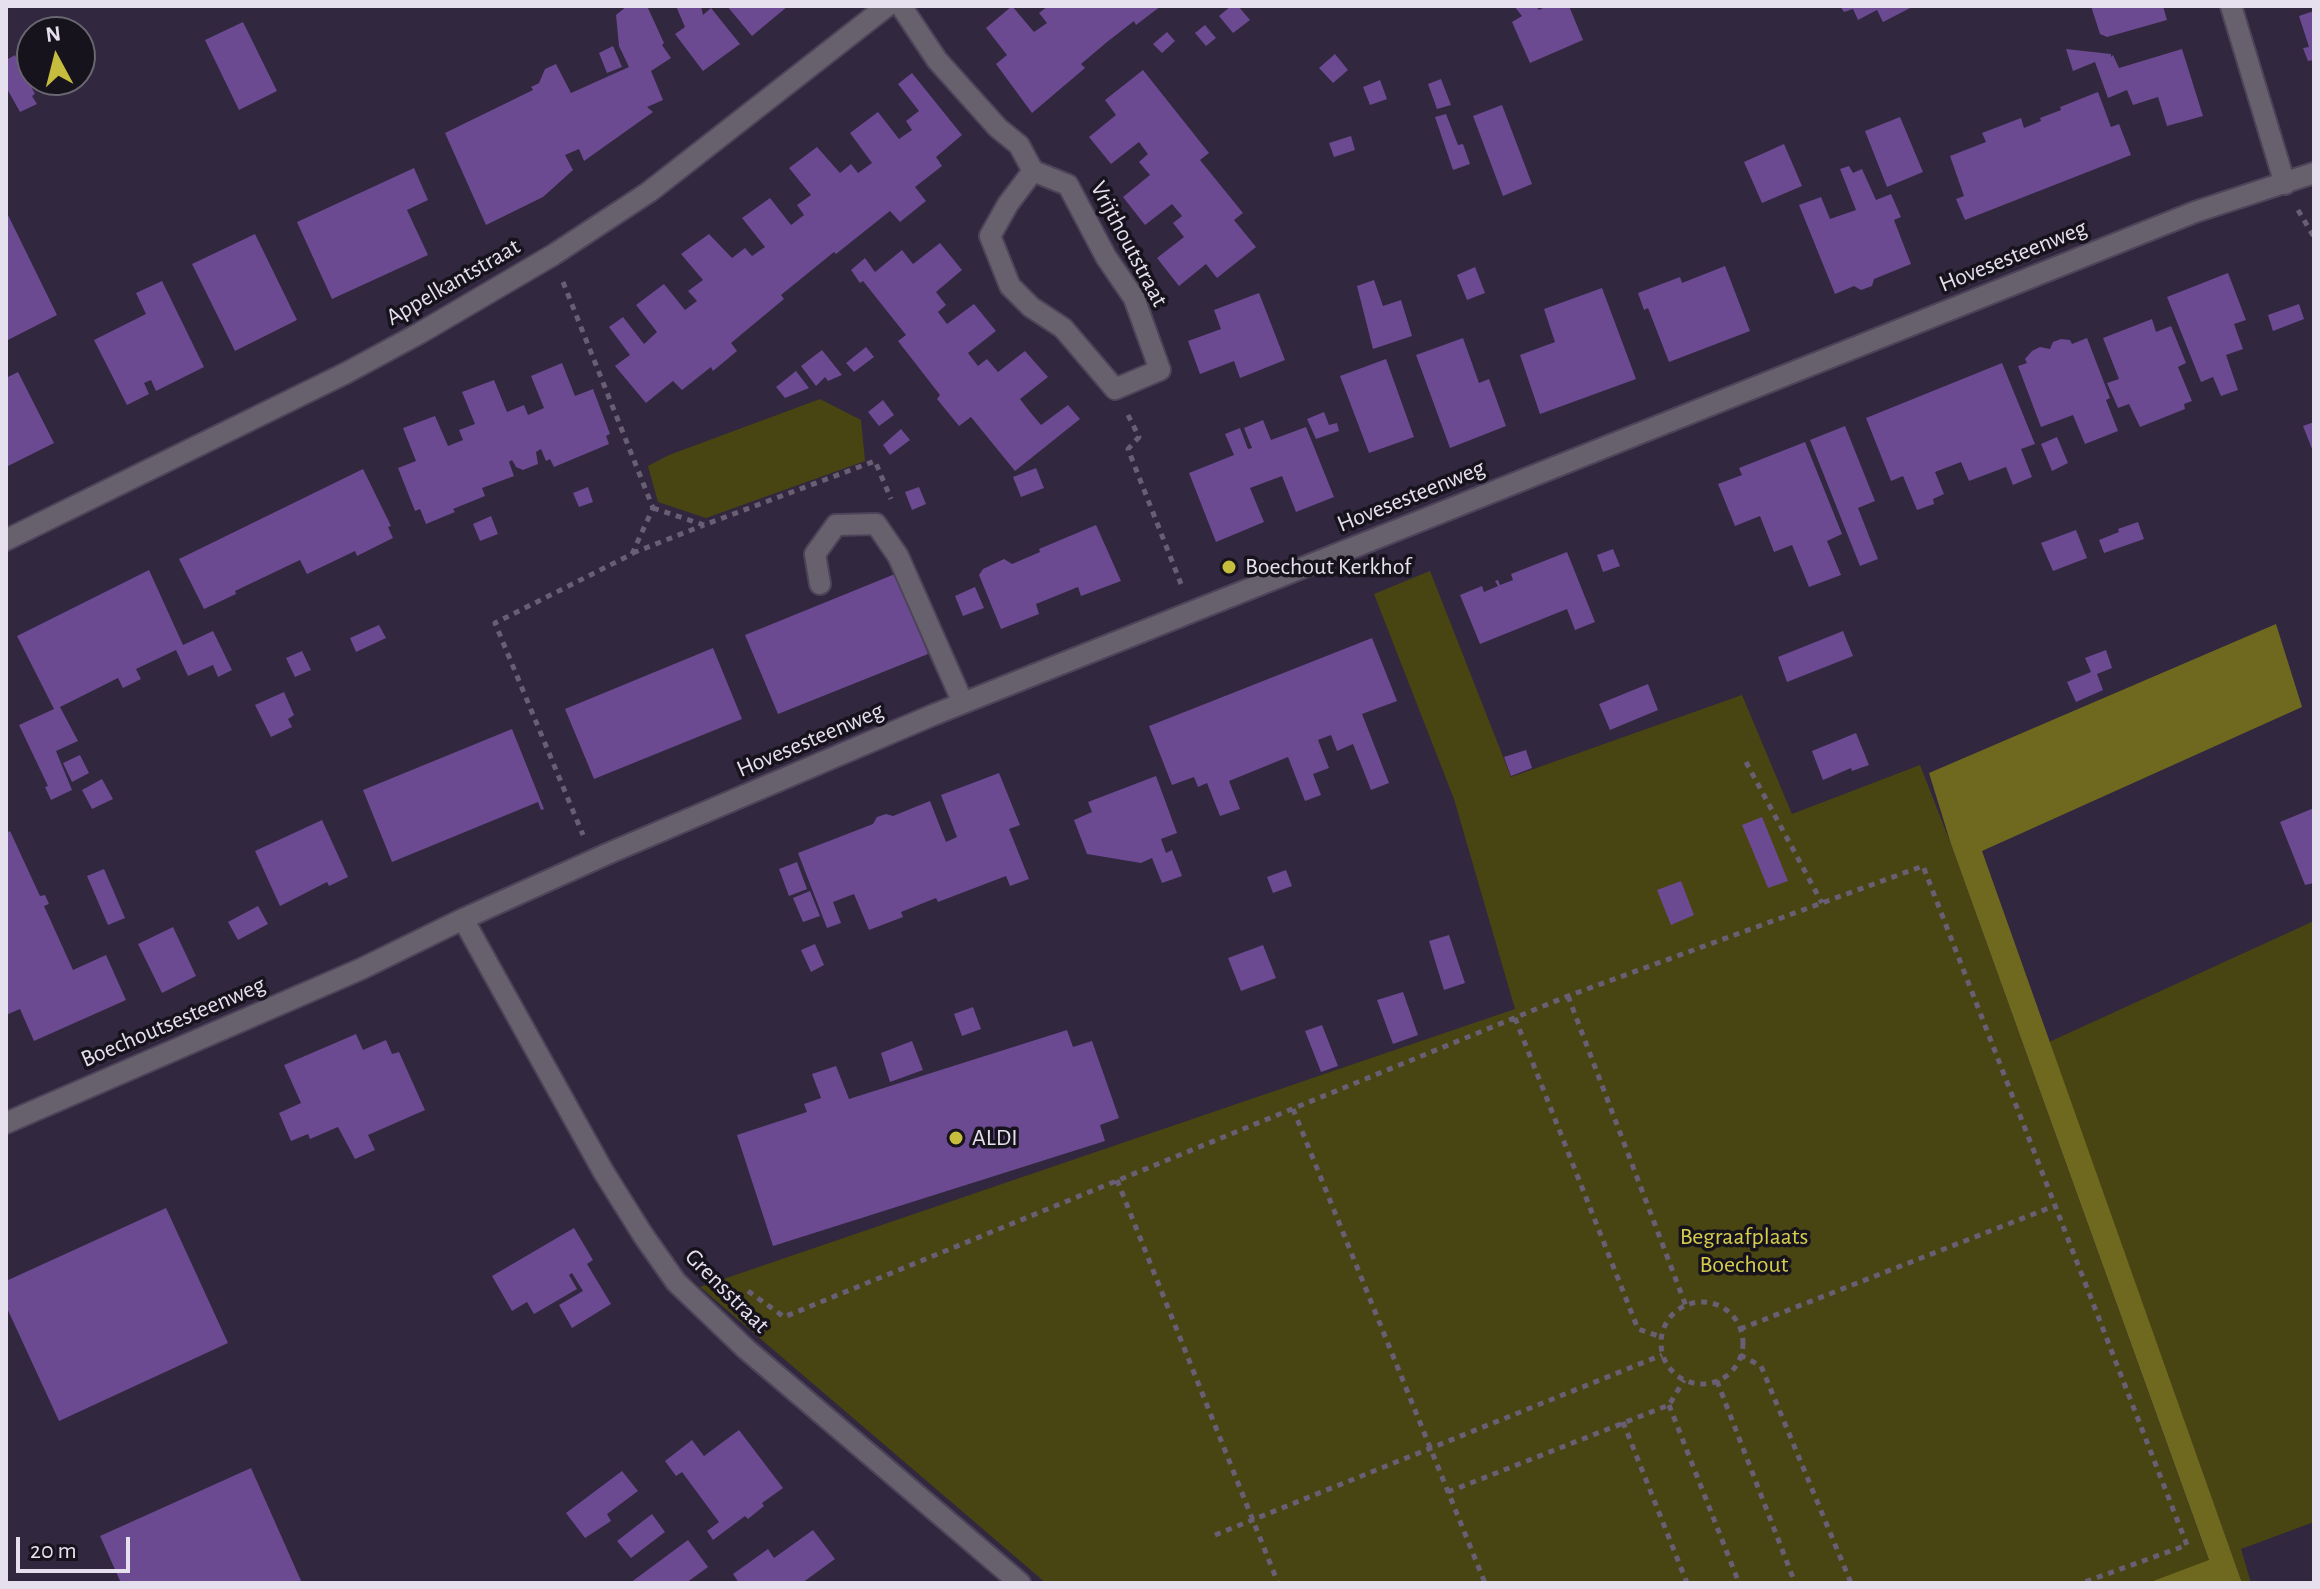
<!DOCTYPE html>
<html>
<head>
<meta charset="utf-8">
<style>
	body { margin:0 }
	#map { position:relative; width:2320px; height:1589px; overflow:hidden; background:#31273e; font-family:"Alegreya Sans",sans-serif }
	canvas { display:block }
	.frame { position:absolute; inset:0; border:8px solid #e5dfee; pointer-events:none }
	.north { position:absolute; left:16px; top:16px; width:80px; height:80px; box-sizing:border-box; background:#17131d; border:2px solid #696571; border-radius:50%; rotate:353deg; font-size:22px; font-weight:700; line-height:32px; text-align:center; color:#e5dfee }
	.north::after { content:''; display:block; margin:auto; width:28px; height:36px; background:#c6bc3d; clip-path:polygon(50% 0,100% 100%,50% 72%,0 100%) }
	.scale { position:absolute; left:16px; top:1537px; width:114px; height:36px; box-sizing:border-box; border:4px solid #e5dfee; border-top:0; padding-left:10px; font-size:24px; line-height:28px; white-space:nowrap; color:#e5dfee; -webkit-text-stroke:6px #17131d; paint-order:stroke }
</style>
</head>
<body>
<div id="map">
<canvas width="2320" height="1589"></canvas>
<div class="frame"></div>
<div class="north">N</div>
<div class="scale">20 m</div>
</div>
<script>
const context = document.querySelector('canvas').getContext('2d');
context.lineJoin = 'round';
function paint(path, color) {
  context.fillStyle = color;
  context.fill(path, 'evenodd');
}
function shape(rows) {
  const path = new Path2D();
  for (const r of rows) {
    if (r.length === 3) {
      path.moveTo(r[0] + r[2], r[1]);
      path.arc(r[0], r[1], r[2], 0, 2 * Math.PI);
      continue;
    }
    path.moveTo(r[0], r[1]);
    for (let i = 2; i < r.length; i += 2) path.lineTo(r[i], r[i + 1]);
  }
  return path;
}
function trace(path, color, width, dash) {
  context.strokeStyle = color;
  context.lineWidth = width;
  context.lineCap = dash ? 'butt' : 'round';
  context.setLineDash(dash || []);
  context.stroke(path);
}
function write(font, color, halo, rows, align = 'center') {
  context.font = font + ' "Alegreya Sans",sans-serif';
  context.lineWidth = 7;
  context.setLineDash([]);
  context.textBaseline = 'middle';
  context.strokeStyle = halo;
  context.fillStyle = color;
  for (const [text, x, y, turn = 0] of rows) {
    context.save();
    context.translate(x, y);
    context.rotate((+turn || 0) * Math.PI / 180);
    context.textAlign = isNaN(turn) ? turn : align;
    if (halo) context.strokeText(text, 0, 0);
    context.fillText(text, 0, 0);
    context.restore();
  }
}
paint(shape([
	[820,399,861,420,865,461,706,518,658,502,648,466,669,455],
	[1430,571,1511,777,1742,695,1792,814,1920,765,1951,844,2217,1583,1046,1583,700,1287,1515,1009,1454,799,1374,594],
	[2314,921,2314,1522,2241,1549,2251,1583,2242,1583,2049,1042]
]), '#494512');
paint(shape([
	[2276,624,2302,707,1982,851,2242,1583,2148,1583,2209,1560,1951,844,1929,773]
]), '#6f691f');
paint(shape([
	[627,6,647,6,664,43,662,45,671,58,651,71,663,100,647,107,653,112,584,161,579,149,565,155,573,170,543,197,486,225,445,133,533,90,531,87,539,83,545,69,556,64,571,93,629,67,619,46,616,15],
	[676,6,701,6,703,15,711,8,740,44,703,71,675,34,685,27],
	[727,6,788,6,752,36],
	[1012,6,1034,32,1047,23,1039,13,1048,6,1161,6,1136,25,1134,21,1107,42,1081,64,1085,68,1032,113,996,64,1007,55,986,28],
	[1231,6,1238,6,1250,20,1233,33,1219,16],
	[1514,6,1536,6,1539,10,1543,8,1541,6,1569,6,1583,40,1530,63,1512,22,1522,16],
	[1840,6,1914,6,1883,22,1877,10,1858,20,1853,9,1844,12],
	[2091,6,2163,6,2167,20,2107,37,2100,34],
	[2314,11,2314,60,2308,61,2303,48,2309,47,2299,16],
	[243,22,277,91,239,110,205,40],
	[1205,25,1216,38,1206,46,1195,33],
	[1167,32,1175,41,1162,53,1153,44],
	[613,46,622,67,607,73,599,53],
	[2066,49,2111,54,2111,57,2113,55,2119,68,2182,49,2203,116,2167,126,2158,97,2133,105,2127,90,2108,98,2095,62,2073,71],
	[1335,54,1348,70,1333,83,1319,68],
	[15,55,35,94,32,96,37,104,20,112,6,87,6,60],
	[1143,70,1209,153,1200,160,1243,213,1234,220,1256,247,1217,278,1206,264,1179,286,1157,258,1184,237,1173,223,1182,216,1172,204,1145,225,1123,197,1150,175,1139,162,1148,154,1139,142,1111,164,1089,137,1116,115,1105,100],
	[912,73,962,135,936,157,942,166,915,187,926,201,900,222,890,211,836,254,834,252,781,295,784,299,731,343,737,351,713,371,711,367,682,390,673,381,646,403,615,366,630,355,609,327,623,317,644,344,657,332,636,305,664,284,685,310,697,301,688,291,703,280,681,254,709,234,732,258,745,248,752,256,765,247,742,218,770,198,791,225,804,215,797,205,811,195,789,168,817,147,840,173,851,164,858,173,872,163,850,133,878,112,899,139,912,130,906,121,919,111,898,84],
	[1441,79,1451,105,1437,109,1428,84],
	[1380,80,1387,99,1370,105,1363,87],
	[2098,92,2111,127,2119,124,2131,155,1965,220,1956,199,1964,196,1950,156,1986,142,1982,133,2021,118,2024,128,2041,121,2040,118,2061,110,2060,107],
	[1502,105,1532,184,1503,196,1473,116],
	[1446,114,1458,145,1463,144,1470,164,1453,170,1435,117],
	[1900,117,1923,172,1887,187,1865,131],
	[1351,136,1355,150,1334,157,1329,143],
	[1784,144,1802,186,1762,203,1744,162],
	[1849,166,1853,173,1862,169,1876,200,1891,194,1901,217,1894,220,1911,264,1874,279,1872,286,1861,290,1854,286,1835,294,1799,205,1821,197,1830,219,1856,210,1840,169],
	[414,168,428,200,407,210,428,255,332,299,297,222],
	[6,211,57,315,6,341],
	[255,234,297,320,235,351,192,264],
	[940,243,962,270,936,292,946,305,938,312,947,324,974,304,996,331,968,353,978,366,987,359,998,372,1025,351,1048,377,1020,399,1030,412,1041,425,1068,405,1080,419,1015,471,971,417,959,426,937,399,940,395,898,341,906,335,863,281,860,283,851,270,865,258,875,272,902,250,913,264],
	[1725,266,1750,331,1669,362,1648,308,1644,310,1638,293,1680,277,1682,283],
	[1475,267,1485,293,1467,300,1457,275],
	[2228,273,2246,320,2234,324,2243,349,2226,355,2238,390,2221,396,2213,377,2201,382,2167,297],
	[1374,280,1383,306,1401,300,1412,336,1373,349,1357,286],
	[162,281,204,367,156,391,151,380,144,383,149,394,127,405,94,340,146,314,136,293],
	[1602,288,1636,379,1540,414,1520,355,1555,342,1544,309],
	[1259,293,1285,360,1240,378,1234,361,1200,374,1188,341,1221,329,1214,310],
	[2299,304,2304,319,2273,331,2268,315],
	[2152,319,2156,332,2171,326,2186,363,2178,367,2192,401,2184,404,2185,409,2140,427,2129,404,2118,408,2107,383,2119,379,2103,338],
	[1463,338,1479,383,1489,379,1506,426,1450,448,1416,355],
	[2087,338,2110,398,2106,400,2118,431,2085,444,2073,415,2041,427,2018,366,2027,363,2025,359,2032,351,2040,347,2050,349,2053,342,2061,339,2070,340,2072,344],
	[866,347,874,357,854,372,846,363],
	[822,350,842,375,828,381,825,377,816,386,801,366],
	[1386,359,1414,437,1369,453,1340,376],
	[562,363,575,396,593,389,610,434,606,436,609,444,554,467,550,459,546,461,541,449,536,452,538,464,523,470,516,467,512,460,509,462,514,476,482,488,485,496,453,509,455,512,426,524,420,509,415,511,398,468,416,461,403,428,435,416,448,446,463,440,459,430,475,424,462,392,494,380,507,412,524,405,528,415,544,408,531,376],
	[2002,363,2035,444,2021,449,2032,477,2013,485,2006,467,1969,481,1961,462,1935,472,1944,494,1933,499,1934,504,1917,510,1903,476,1891,481,1866,418],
	[796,371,809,388,785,398,776,387],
	[18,372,54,443,6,467,6,378],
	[883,400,894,415,879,426,868,412],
	[1324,412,1329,425,1337,423,1339,431,1316,439,1307,419],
	[1263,420,1271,440,1306,427,1334,497,1296,512,1282,476,1250,488,1264,522,1216,542,1189,473,1234,455,1225,434,1240,428,1248,449,1252,448,1244,428],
	[2314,422,2314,454,2303,426],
	[1845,426,1875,501,1858,508,1878,559,1860,566,1810,440],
	[901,429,910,440,890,455,883,445],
	[2057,437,2068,463,2052,471,2041,444],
	[1805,442,1842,534,1827,541,1841,575,1809,587,1792,545,1774,552,1760,516,1735,526,1718,484,1742,475,1739,468],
	[1036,468,1044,488,1021,497,1013,477],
	[363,469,391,526,388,527,393,538,357,556,355,551,307,574,300,560,235,591,236,594,204,609,179,559],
	[588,487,593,502,579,507,573,493],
	[919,487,926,504,912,510,905,492],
	[491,516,498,534,480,541,473,524],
	[2138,522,2144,539,2104,553,2099,540,2119,532,2118,529],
	[1096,525,1121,581,1081,596,1078,587,1036,604,1039,614,1001,629,979,575,983,569,1004,559,1012,564,1040,552,1039,549],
	[2076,530,2087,558,2053,571,2041,543],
	[1613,549,1620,566,1603,572,1597,555],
	[1567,552,1595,622,1575,630,1567,609,1480,644,1460,595,1482,586,1484,592,1498,586,1495,581,1498,580,1500,585,1513,580,1511,574],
	[149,570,183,645,213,631,232,670,218,677,213,665,188,676,176,650,136,669,141,679,123,688,118,678,60,707,78,741,56,751,72,790,51,800,45,787,48,786,19,725,54,709,17,636],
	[895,574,928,654,778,714,745,635],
	[975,587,984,608,963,616,955,596],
	[379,625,386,638,356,652,350,638],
	[1843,631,1853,656,1787,682,1778,657],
	[1372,638,1397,701,1362,714,1389,783,1371,790,1353,744,1337,751,1331,735,1318,740,1329,768,1313,774,1321,795,1305,801,1288,757,1229,781,1240,809,1220,816,1207,783,1198,787,1194,777,1172,785,1149,726],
	[713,648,742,719,594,779,565,709],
	[2106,650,2112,668,2097,674,2103,690,2076,702,2067,682,2091,672,2085,658],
	[302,651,311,670,295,677,286,658],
	[1648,684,1658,710,1610,730,1599,704],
	[284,692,294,715,288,719,292,727,271,737,255,705],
	[512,729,544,809,541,810,538,802,392,862,363,790],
	[1856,733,1869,765,1852,771,1851,768,1823,780,1812,751],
	[1526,750,1532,768,1511,776,1504,757],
	[80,755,89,773,72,782,63,763],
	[999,773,1020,825,1009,829,1029,879,1010,886,1006,876,938,902,936,898,901,912,903,917,869,930,854,894,833,902,841,923,827,928,798,853,873,824,877,817,886,814,893,816,930,801,946,842,957,837,941,795],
	[1156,776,1177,833,1161,839,1166,853,1172,850,1182,876,1162,883,1152,858,1141,863,1087,854,1074,820,1092,812,1088,802],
	[102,779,113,799,92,809,82,790],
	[2314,808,2314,883,2305,885,2280,822],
	[1762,817,1788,881,1768,888,1742,825],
	[322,820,348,877,329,886,327,882,280,906,255,851],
	[10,831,40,896,45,895,49,904,44,906,73,970,106,955,126,1000,34,1041,20,1009,6,1015,6,833],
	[797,862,807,889,789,896,779,869],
	[104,869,125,918,108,925,87,876],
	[1286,870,1292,886,1273,893,1267,877],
	[1681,881,1694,915,1671,925,1657,890],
	[810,891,820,916,803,922,793,898],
	[258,906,268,924,238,940,228,922],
	[173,927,196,976,162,993,138,944],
	[1449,935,1465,983,1444,990,1429,941],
	[815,944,824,965,811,972,801,950],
	[1263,945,1276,978,1241,991,1228,958],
	[1403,992,1418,1035,1393,1044,1377,1000],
	[973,1007,981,1029,962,1036,954,1014],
	[1322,1025,1338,1066,1321,1072,1305,1031],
	[1067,1030,1073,1047,1092,1041,1119,1118,1100,1125,1105,1141,773,1246,737,1135,807,1112,804,1104,821,1098,812,1074,836,1066,849,1099],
	[356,1034,363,1050,386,1040,392,1054,399,1052,425,1110,368,1135,375,1150,355,1159,338,1127,310,1139,308,1134,291,1141,279,1113,301,1103,284,1065],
	[912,1041,923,1070,890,1082,881,1053],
	[166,1208,228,1343,59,1421,6,1306,6,1281],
	[574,1228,593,1260,587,1264,611,1304,572,1328,559,1305,583,1291,572,1273,569,1275,577,1289,534,1314,527,1302,512,1311,492,1276],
	[739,1430,783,1488,762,1503,764,1506,748,1519,745,1516,713,1540,707,1531,719,1522,682,1472,676,1476,665,1461,692,1440,704,1456],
	[251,1468,302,1583,121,1583,100,1536],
	[622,1471,638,1491,607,1514,611,1521,585,1538,566,1513],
	[652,1514,665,1532,631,1558,617,1541],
	[813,1530,835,1559,802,1583,739,1583,733,1574,768,1549,774,1558],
	[688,1540,708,1567,686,1583,630,1583]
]), '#6b4a92');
const minor = shape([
	[901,6,937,60,998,128,1019,145,1033,171,1068,185,1106,257,1134,298,1160,370,1115,389,1063,328,1031,307,1010,286,990,236,1008,204,1033,171],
	[2231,6,2285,184],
	[6,540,346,373,420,333,553,255,649,192,887,6],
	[820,584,815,554,836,525,876,524,898,556,963,703],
	[463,919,603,1171,643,1235,676,1282,746,1349,1020,1583],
	[6,1123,361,969,463,919,607,854,933,715,2195,212,2314,173]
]);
trace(minor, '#4e445a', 24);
trace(shape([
	[2298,210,2314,237],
	[563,282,653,508,632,554,495,623,583,835],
	[1128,415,1139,437,1128,449,1181,584],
	[653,508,704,525,875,461,891,499],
	[633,553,704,525],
	[1746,762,1822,903],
	[1568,996,1686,1306],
	[1515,1018,1638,1329,1661,1337],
	[1293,1109,1485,1583],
	[1117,1180,1278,1583],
	[748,1291,784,1317,1568,996,1923,866,2187,1545,2082,1583],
	[1702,1343,41],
	[1740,1329,2054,1206],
	[1740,1355,1761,1366,1851,1583],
	[1717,1381,1795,1583],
	[1669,1405,1739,1583],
	[1623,1422,1687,1583],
	[1448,1492,1669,1405,1684,1380],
	[1215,1535,1662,1355]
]), '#685f74', 5, [6, 6]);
trace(minor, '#66616d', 20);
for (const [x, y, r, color] of [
	[1229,567,8,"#c6bc3d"],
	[956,1138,8,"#c6bc3d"]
]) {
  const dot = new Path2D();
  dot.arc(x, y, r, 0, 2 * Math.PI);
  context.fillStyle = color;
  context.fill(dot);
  trace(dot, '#17131d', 3);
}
write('24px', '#e5dfee', '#17131d', [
	["Vrijthoutstraat",1129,244,62],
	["Hovesesteenweg",2013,256,-22],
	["Appelkantstraat",453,282,-30],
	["Hovesesteenweg",1411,496,-22],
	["Hovesesteenweg",810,740,-23],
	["Boechoutsesteenweg",173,1022,-23],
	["Grensstraat",727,1291,45]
]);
write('24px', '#e5dfee', '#17131d', [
	["Boechout Kerkhof",1245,567],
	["ALDI",972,1138]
], 'left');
write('24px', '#d6cd4d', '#17131d', [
	["Begraafplaats",1744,1237],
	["Boechout",1744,1265]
]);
</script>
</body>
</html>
